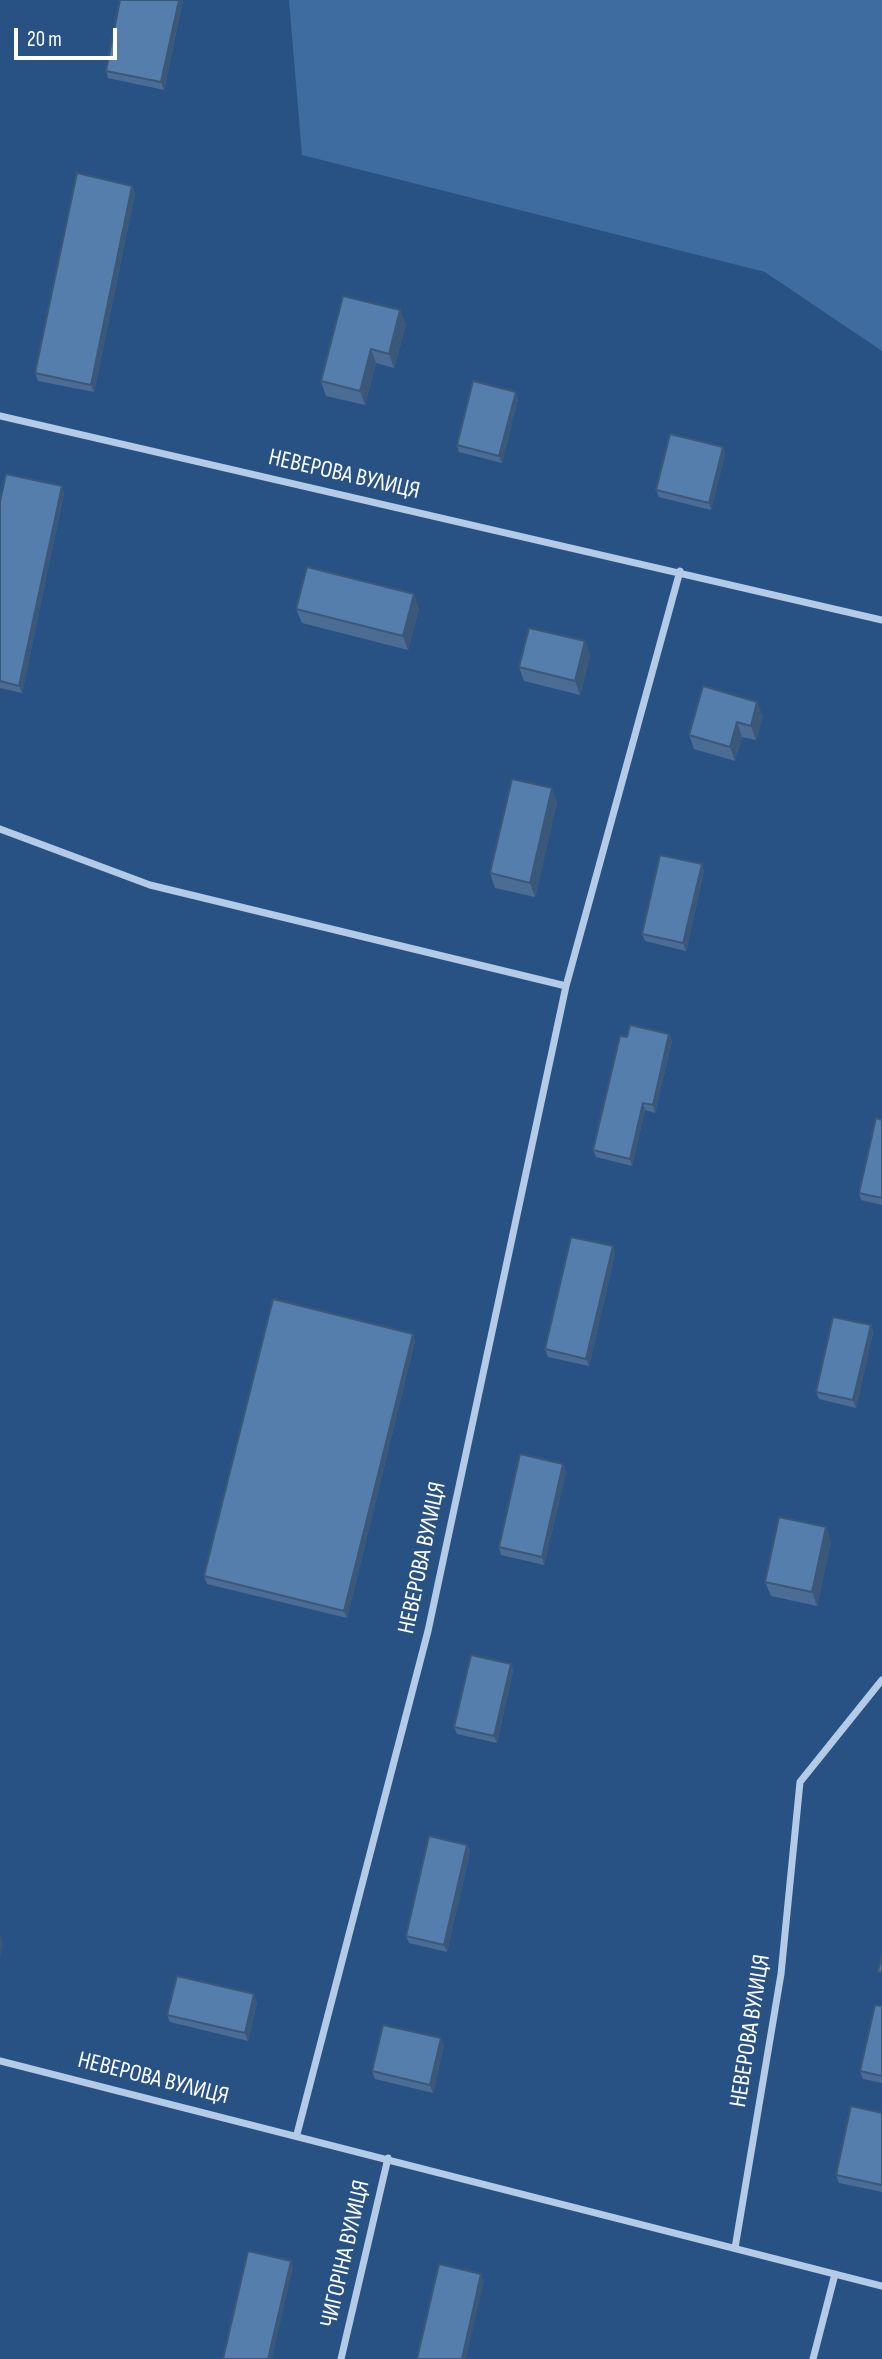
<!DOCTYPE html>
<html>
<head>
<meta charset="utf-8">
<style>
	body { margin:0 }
	#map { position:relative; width:882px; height:2359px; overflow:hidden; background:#295284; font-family:"Sofia Sans Condensed",sans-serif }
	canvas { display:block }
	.scale { position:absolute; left:14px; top:28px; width:103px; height:32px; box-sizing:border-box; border:4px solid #fff; border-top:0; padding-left:9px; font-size:21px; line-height:24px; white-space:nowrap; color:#fff; -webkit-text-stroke:5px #295284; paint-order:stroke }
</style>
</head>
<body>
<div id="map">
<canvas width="882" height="2359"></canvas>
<div class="scale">20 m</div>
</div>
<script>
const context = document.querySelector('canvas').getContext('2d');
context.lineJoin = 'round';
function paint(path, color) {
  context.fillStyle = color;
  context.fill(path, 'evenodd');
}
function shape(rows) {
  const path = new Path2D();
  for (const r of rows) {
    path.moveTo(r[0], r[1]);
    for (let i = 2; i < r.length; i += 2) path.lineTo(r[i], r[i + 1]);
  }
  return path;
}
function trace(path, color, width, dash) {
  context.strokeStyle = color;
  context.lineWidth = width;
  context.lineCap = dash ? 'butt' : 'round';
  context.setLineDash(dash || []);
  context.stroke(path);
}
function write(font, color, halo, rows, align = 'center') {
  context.font = font + ' "Sofia Sans Condensed",sans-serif';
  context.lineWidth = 6;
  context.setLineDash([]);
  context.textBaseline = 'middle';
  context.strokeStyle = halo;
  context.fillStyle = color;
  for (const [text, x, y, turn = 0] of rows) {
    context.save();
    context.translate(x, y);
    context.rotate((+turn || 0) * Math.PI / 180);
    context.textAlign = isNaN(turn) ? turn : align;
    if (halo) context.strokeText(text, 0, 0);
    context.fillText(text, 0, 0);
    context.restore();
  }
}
paint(shape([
	[289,0,882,0,882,351,765,272,302,155]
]), '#3e6ca0');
trace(shape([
	[0,416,882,620],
	[0,829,150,885,566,986],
	[0,2061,882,2286],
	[297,2134,428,1631,566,986,680,571],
	[735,2248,781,1974,800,1782,882,1680],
	[341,2359,388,2158],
	[813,2359,835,2274]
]), '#b3cbe7', 7);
paint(shape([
	[120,0,183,0,164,90,108,78,106,71],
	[132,186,135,193,94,392,38,381,35,373],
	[406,324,394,368,376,363,365,405,326,396,321,381],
	[518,399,502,463,459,452,457,445],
	[723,447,725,454,711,510,659,497,656,490],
	[62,486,64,493,22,693,0,688,0,502],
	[419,608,408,650,302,623,296,609],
	[585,641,590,656,580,695,524,681,519,667],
	[763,716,756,740,742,737,735,761,694,749,689,735],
	[557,802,535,897,495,888,490,873],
	[704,871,686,951,645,941,642,934],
	[669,1034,672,1041,655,1113,645,1110,632,1166,596,1157,593,1150,627,1037],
	[882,1120,882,1205,861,1200,859,1193],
	[615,1254,589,1366,548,1357,545,1349],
	[871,1325,873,1333,856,1408,819,1399,816,1392],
	[413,1334,415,1341,347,1618,207,1584,204,1576],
	[563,1464,566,1472,544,1565,501,1555,499,1547],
	[831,1541,817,1606,771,1596,765,1582],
	[511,1664,513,1671,497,1743,457,1734,454,1727],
	[467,1845,470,1852,447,1952,409,1943,406,1936],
	[257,2002,248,2041,170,2022,167,2015],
	[882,2006,882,2083,863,2079,860,2071],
	[444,2045,433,2093,375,2079,372,2071],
	[882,2113,882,2192,839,2183,836,2175]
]), '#4a6c95');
paint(shape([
	[179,0,183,0,164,90,161,82],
	[132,186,135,193,94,392,91,385],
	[400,310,406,324,394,368,389,354],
	[371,349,376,363,365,405,360,391],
	[516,392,518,399,502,463,499,456],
	[723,447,725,454,711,510,709,503],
	[62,486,64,493,22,693,19,686],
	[414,594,419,608,408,650,403,636],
	[585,641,590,656,580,695,575,681],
	[757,702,763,716,756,740,751,726],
	[737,722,742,737,735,761,730,747],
	[552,788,557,802,535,897,530,883],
	[702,864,704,871,686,951,683,943],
	[669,1034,672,1041,655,1113,653,1105],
	[643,1103,645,1110,632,1166,630,1159],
	[613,1246,615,1254,589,1366,586,1359],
	[871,1325,873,1333,856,1408,853,1400],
	[413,1334,415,1341,347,1618,344,1611],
	[563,1464,566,1472,544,1565,542,1557],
	[826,1527,831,1541,817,1606,812,1592],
	[511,1664,513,1671,497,1743,494,1736],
	[467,1845,470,1852,447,1952,444,1945],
	[1,1936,3,1944,0,1958,0,1939],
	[254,1994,257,2002,248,2041,245,2033],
	[441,2038,444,2045,433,2093,430,2085],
	[291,2261,293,2268,272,2359,268,2359],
	[481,2274,484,2281,466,2359,462,2359]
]), '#3c5879');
const building = shape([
	[120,0,179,0,161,82,106,71,120,0],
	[77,173,132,186,91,385,35,373,77,173],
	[343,296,400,310,389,354,371,349,360,391,321,381,343,296],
	[473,381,516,392,499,456,457,445,473,381],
	[670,434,723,447,709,503,656,490,670,434],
	[6,474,62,486,19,686,0,681,0,502,6,474],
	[307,567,414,594,403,636,296,609,307,567],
	[529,628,585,641,575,681,519,667,529,628],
	[703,686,757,702,751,726,737,722,730,747,689,735,703,686],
	[512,779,552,788,530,883,490,873,512,779],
	[660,855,702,864,683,943,642,934,660,855],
	[630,1025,669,1034,653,1105,643,1103,630,1159,593,1150,620,1036,627,1037,630,1025],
	[876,1118,882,1120,882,1198,859,1193,876,1118],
	[571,1237,613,1246,586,1359,545,1349,571,1237],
	[273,1299,413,1334,344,1611,204,1576,273,1299],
	[833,1317,871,1325,853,1400,816,1392,833,1317],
	[520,1454,563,1464,542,1557,499,1547,520,1454],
	[779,1517,826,1527,812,1592,765,1582,779,1517],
	[471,1655,511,1664,494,1736,454,1727,471,1655],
	[429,1836,467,1845,444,1945,406,1936,429,1836],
	[882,1955,882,1972,878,1972,882,1955],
	[177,1976,254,1994,245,2033,167,2015,177,1976],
	[875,2005,882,2006,882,2076,860,2071,875,2005],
	[383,2025,441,2038,430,2085,372,2071,383,2025],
	[851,2106,882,2113,882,2185,836,2175,851,2106],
	[248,2251,291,2261,268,2359,223,2359,248,2251],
	[439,2264,481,2274,462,2359,417,2359,439,2264]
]);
paint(building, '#567ead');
trace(building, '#3c5879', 2);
write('24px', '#fff', '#295284', [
	["НЕВЕРОВА ВУЛИЦЯ",344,475,13],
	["НЕВЕРОВА ВУЛИЦЯ",423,1558,-78],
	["НЕВЕРОВА ВУЛИЦЯ",751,2031,-81],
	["НЕВЕРОВА ВУЛИЦЯ",153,2079,14],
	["ЧИГОРІНА ВУЛИЦЯ",346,2254,-77]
]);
</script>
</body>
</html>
